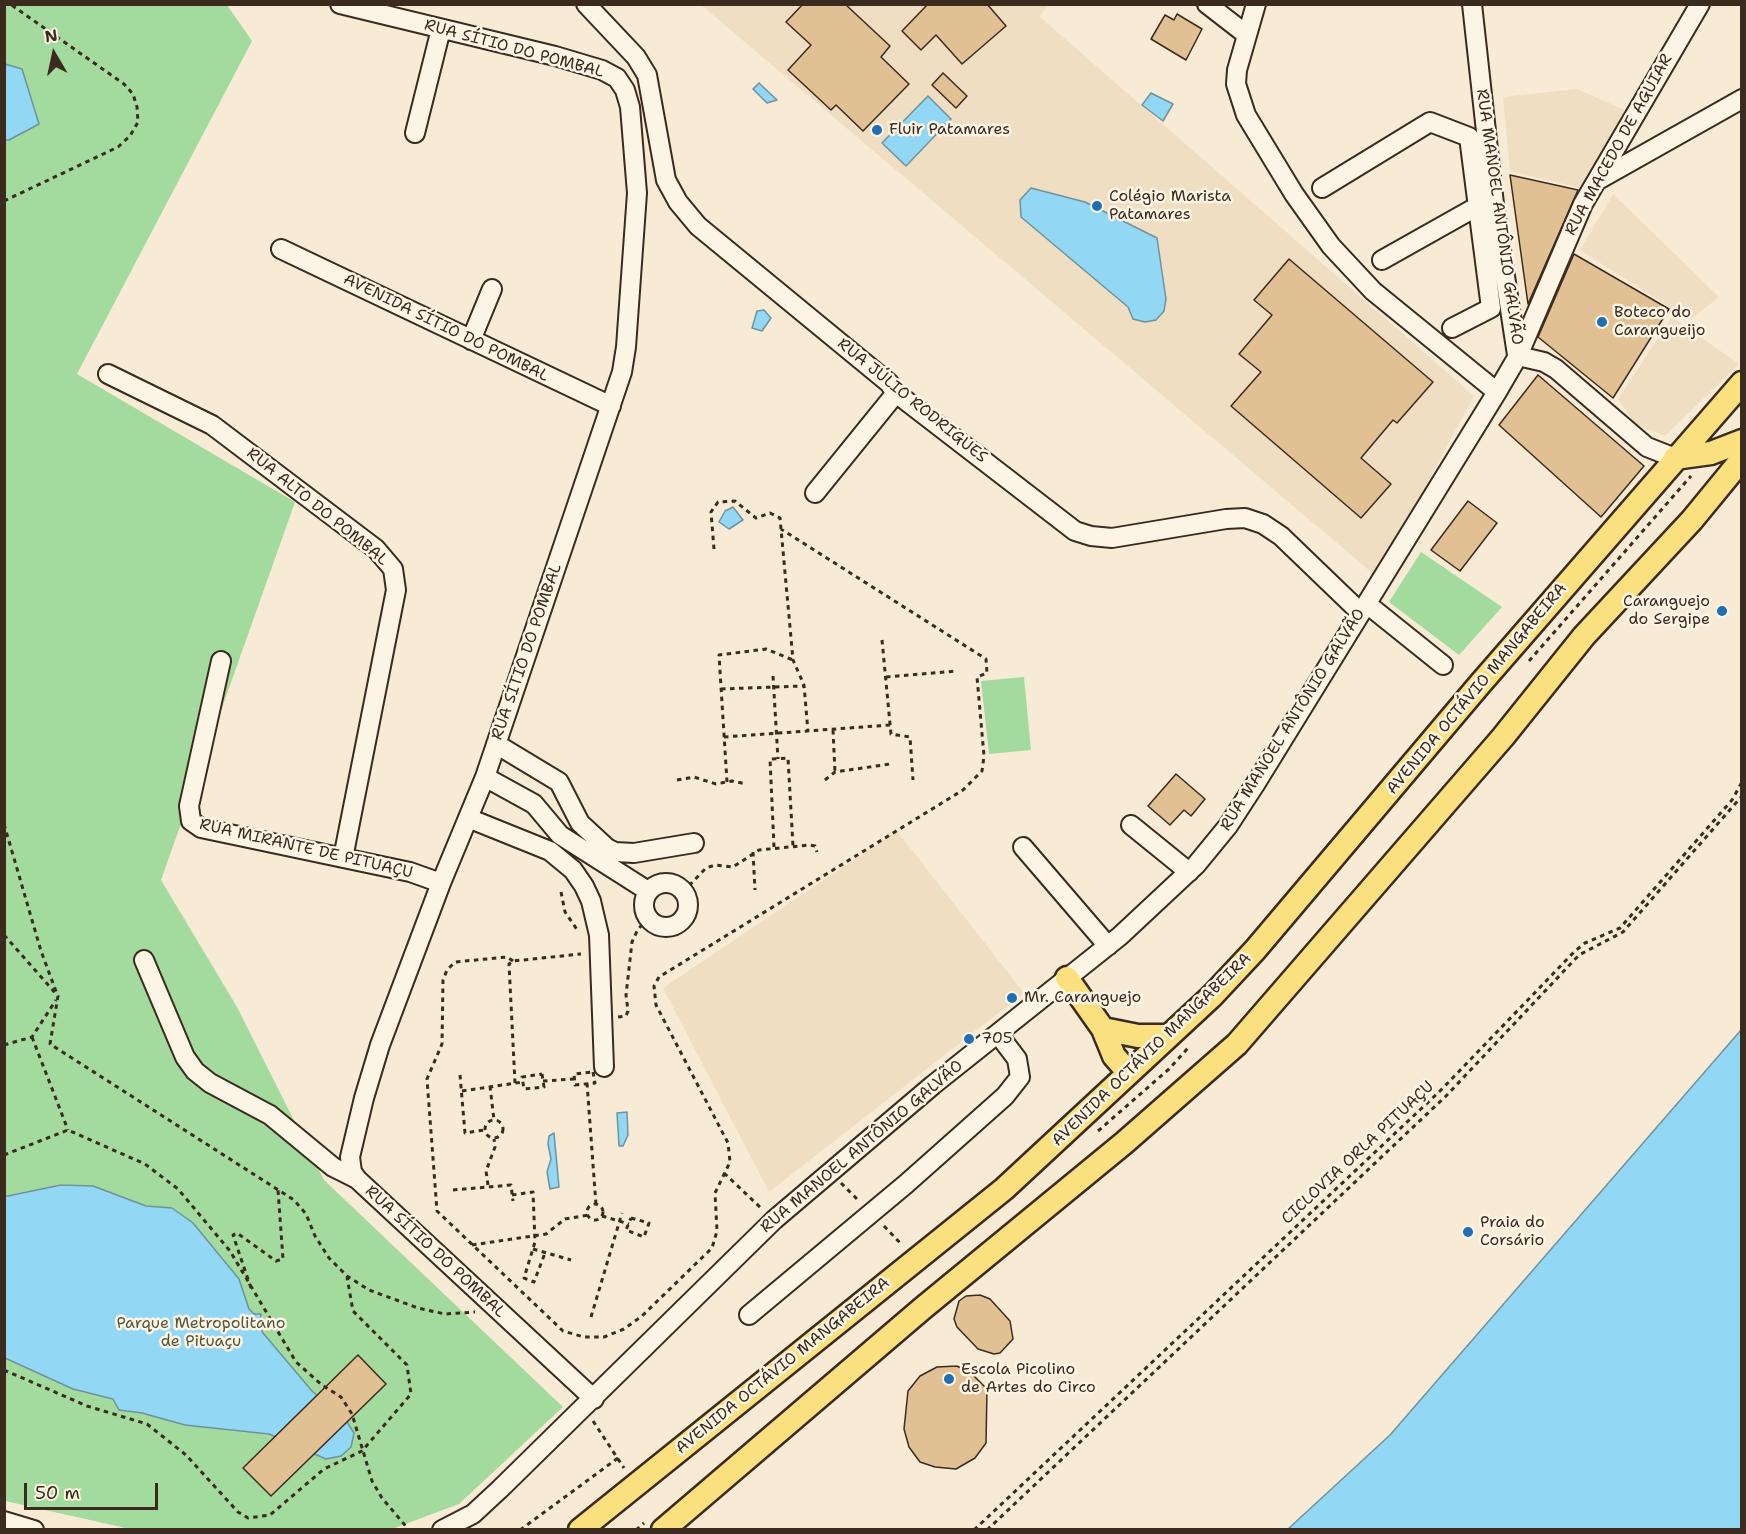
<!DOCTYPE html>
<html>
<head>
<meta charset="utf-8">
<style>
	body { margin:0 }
	#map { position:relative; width:1746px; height:1534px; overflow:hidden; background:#f7ebd5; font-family:"Shantell Sans",sans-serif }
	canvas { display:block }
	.frame { position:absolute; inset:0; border:6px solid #3b2a1e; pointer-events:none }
	.north { position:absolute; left:24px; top:24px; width:60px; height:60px; -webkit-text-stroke:4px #fcf5e5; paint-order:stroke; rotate:351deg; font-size:16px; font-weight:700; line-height:24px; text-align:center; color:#3b2a1e }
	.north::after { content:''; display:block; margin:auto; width:21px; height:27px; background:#3b2a1e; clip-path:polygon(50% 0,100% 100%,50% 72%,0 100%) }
	.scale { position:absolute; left:24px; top:1483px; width:134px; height:27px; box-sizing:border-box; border:3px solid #3b2a1e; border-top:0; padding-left:8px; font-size:18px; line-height:21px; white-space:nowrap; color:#3b2a1e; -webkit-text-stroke:4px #fcf5e5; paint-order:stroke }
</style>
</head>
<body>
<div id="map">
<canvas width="1746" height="1534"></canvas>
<div class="frame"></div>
<div class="north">N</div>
<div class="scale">50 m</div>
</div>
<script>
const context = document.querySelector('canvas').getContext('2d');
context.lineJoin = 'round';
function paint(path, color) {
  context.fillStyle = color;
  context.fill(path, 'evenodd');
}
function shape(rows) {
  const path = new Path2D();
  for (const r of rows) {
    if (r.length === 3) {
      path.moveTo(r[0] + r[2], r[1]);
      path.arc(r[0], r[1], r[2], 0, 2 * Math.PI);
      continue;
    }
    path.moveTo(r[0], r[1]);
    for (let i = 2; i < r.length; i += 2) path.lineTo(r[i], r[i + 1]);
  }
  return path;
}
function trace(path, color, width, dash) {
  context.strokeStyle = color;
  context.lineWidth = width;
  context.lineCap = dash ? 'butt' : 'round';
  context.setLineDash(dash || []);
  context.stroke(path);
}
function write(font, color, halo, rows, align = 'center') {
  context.font = font + ' "Shantell Sans",sans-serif';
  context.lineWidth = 5;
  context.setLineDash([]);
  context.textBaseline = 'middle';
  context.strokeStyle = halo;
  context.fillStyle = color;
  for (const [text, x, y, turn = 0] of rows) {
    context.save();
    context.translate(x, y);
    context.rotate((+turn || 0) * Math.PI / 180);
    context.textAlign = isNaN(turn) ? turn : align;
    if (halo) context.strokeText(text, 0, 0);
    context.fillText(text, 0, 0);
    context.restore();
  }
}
paint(shape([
	[701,5,1049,5,1039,16,1474,396,1377,577],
	[1577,89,1629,112,1584,189,1510,171,1503,97],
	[1613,194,1719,297,1690,320,1580,250],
	[1672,317,1739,364,1665,436,1635,424,1618,399],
	[897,831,1024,993,769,1192,663,988]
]), '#f0dec2');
paint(shape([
	[5,5,227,5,252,41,77,374,295,502,161,880,237,1007,324,1180,563,1407,459,1504,392,1529,130,1529,5,1501],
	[1421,552,1502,607,1459,655,1389,602],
	[1024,677,1031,750,989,754,981,681]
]), '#a3da9d');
const water = shape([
	[5,64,22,69,39,124,9,140,5,140,5,64],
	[759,83,777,100,767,103,753,89,759,83],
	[1151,93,1173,104,1163,121,1142,105,1151,93],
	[928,96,951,119,906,166,882,143,928,96],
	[1031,188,1085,202,1157,238,1166,299,1164,311,1156,320,1145,322,1133,319,1128,307,1021,217,1020,200,1031,188],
	[764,310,771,318,762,331,752,328,757,311,764,310],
	[733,507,743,520,729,529,719,522,725,511,733,507],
	[1741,1030,1741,1529,1288,1529,1390,1435,1741,1030],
	[627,1112,628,1135,623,1146,619,1146,617,1113,627,1112],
	[554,1133,559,1187,550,1189,547,1172,551,1159,548,1144,549,1136,554,1133],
	[61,1185,93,1186,146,1206,172,1208,193,1223,239,1279,249,1309,254,1314,261,1314,260,1326,263,1333,312,1391,347,1422,354,1433,351,1447,341,1456,326,1459,269,1434,185,1425,142,1413,119,1410,113,1399,73,1389,5,1358,5,1189,5,1196,8,1196,61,1185]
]);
paint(water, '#92d7f4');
trace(water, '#6f929e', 1.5);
const building = shape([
	[803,4,845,4,890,46,881,57,909,84,863,131,836,105,831,110,788,70,811,45,786,22,803,4],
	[928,4,987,4,1006,26,962,64,936,35,921,50,902,31,928,4],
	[1177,14,1202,29,1186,60,1151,39,1165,15,1174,20,1177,14],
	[943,73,967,96,956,108,932,85,943,73],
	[1510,175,1578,190,1528,304,1510,175],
	[1574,254,1669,309,1613,398,1538,337,1574,254],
	[1289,259,1433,382,1397,423,1393,420,1361,458,1391,484,1361,518,1231,406,1261,372,1239,354,1272,315,1254,300,1289,259],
	[1538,375,1644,466,1601,517,1499,425,1538,375],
	[1468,501,1497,523,1460,571,1431,550,1468,501],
	[1176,774,1205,799,1191,816,1184,810,1170,825,1148,806,1176,774],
	[980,1295,990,1299,1010,1321,1013,1339,1000,1353,994,1354,978,1349,957,1327,954,1319,959,1301,966,1296,980,1295],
	[358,1355,386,1384,271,1496,243,1468,358,1355],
	[957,1366,973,1375,987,1389,986,1443,975,1458,956,1469,935,1467,920,1462,909,1447,904,1429,908,1391,920,1376,937,1367,957,1366]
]);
paint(building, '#e1c194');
trace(building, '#3b2a1e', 1.5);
const minor = shape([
	[340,4,555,56,602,70,617,78,625,90,630,107,637,193,626,347,622,372,485,777,441,883,380,1045,364,1098,350,1157,352,1172,357,1179,594,1399],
	[586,4,636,57,647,75,666,180,678,202,698,226,889,383,896,393,1075,531,1091,536,1112,538,1226,519,1245,518,1263,524,1281,536,1361,613],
	[1207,4,1247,35],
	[1256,4,1237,70,1236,84,1246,115,1294,194,1331,246,1373,291,1497,392],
	[1472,4,1494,204,1517,355],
	[415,133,441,29],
	[1600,179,1742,99],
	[1322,188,1430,122,1469,137,1491,308,1452,328],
	[281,249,611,406],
	[1382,260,1478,206,1489,204],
	[471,340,492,289],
	[1518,356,1544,362,1556,369,1647,447,1675,458],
	[108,374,212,425,376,549,393,569,396,590,343,858],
	[815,493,896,393],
	[1367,604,1443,665],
	[221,661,189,806,191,821,201,828,410,872,441,883],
	[496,744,559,782,580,823,607,848,615,852,634,853,694,843],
	[485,777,534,804,560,835,648,891],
	[468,818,550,851,573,870,584,886,591,901,599,935,604,1067],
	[1131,825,1189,872],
	[1023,847,1108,946],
	[666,905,22],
	[144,960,185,1057,195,1071,210,1083,270,1115,333,1167,357,1179],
	[749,1315,906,1184,1005,1096,1020,1077,1017,1059,998,1034],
	[4,1521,34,1530],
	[442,1530,473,1514,500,1489,774,1220,933,1085,1120,936,1196,865,1228,826,1256,783,1497,392,1518,356,1583,204,1700,4]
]);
const major = shape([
	[1675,458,1711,453,1742,441],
	[1067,978,1103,1029,1114,1056,1129,1073],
	[1103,1029,1138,1036,1166,1036],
	[580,1530,1004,1189,1212,996,1255,950,1480,684,1742,383],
	[663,1530,923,1308,1124,1143,1237,1044,1503,737,1584,636,1692,520,1742,459]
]);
trace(minor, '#3b2a1e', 22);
trace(major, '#3b2a1e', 27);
trace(shape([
	[4,201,118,147,130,136,138,122,137,107,133,94,124,84,10,4],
	[714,549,711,512,718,502,735,501,756,518,770,513,780,518,793,660,804,685,808,732],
	[882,640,891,734,910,737,913,780],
	[1529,661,1691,476],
	[773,676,778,759],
	[886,677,957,671],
	[721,689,803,686],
	[833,730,835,772],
	[724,737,890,725],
	[677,780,694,777,716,784,732,781,746,784],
	[825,780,835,772,890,764],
	[727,782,719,655,766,649,793,660],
	[4,824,41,951,57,994],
	[774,847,770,759,788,758,793,846],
	[753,852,755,890],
	[561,892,565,912,578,931],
	[683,892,706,868,715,865,733,867,759,850,810,845,815,846,817,852],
	[4,935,58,996,50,1044,294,1200,306,1214,315,1236,329,1258,347,1276,369,1290,418,1308,445,1314,475,1312],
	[513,961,507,957,455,962,447,970,443,980,442,1044,427,1079,437,1211,563,1331,584,1337,604,1337,624,1329,642,1316,712,1248,717,1231,715,1193,730,1162,728,1143,656,1005,654,986,659,977,963,790,982,771,984,756,977,677,987,673,986,659,781,529],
	[618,1017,626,1016,628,1011,626,995,632,942,638,929,648,919],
	[32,1037,68,1130],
	[4,1045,32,1037,56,1000],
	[593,1072,595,1083,575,1085,574,1074,593,1072],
	[542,1074,544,1087,524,1089,522,1077,542,1074],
	[460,1075,465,1133,484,1130],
	[543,1081,574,1079],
	[515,1083,509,964,513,961,581,954],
	[587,1083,596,1205],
	[490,1086,494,1120],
	[462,1091,523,1082],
	[494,1129,9],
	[1098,1131,1169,1069,1188,1048],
	[4,1155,68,1130,145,1164,178,1189,230,1251,296,1362,322,1385,341,1397,352,1414,372,1481,382,1498,409,1530],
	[724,1173,762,1209],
	[841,1183,860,1202],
	[488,1185,486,1171,495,1147,494,1139],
	[453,1190,511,1185,513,1201],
	[512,1195,533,1192,535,1242,524,1278,534,1282,545,1253],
	[595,1212,8],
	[602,1216,629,1224],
	[631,1218,649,1223,644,1237,626,1230,631,1218],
	[884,1226,902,1245],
	[472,1245,546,1234,565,1219,588,1215],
	[533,1249,571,1260],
	[251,1288,233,1235,237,1233,276,1261,283,1259,278,1190],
	[591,1317,622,1213],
	[4,1370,87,1406,147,1424,186,1455,238,1512,248,1518,270,1515,324,1469,362,1451,411,1394,407,1365,353,1311,347,1277],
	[593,1421,624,1468],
	[520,1530,618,1458],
	[636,1530,644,1523],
	[974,1530,1441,1090,1575,951,1585,943,1620,928,1732,800,1742,782],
	[987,1530,1446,1096,1579,955,1623,932,1742,796]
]), '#3b2a1e', 3, [4.5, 4.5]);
trace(minor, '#fcf5e5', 18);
trace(major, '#fbe080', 22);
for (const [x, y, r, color] of [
	[877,130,6,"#1f6fb2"],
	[1097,206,6,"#1f6fb2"],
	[1602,322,6,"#1f6fb2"],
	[1722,611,6,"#1f6fb2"],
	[1012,998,6,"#1f6fb2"],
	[969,1039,6,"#1f6fb2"],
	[1468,1232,6,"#1f6fb2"],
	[949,1379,6,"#1f6fb2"]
]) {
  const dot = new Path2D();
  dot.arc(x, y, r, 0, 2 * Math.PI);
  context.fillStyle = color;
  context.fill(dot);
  trace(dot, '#fcf5e5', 2);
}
write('16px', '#3b2a1e', '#fcf5e5', [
	["RUA SÍTIO DO POMBAL",514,49,15],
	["RUA MACEDO DE AGUIAR",1619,145,-61],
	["RUA MANOEL ANTÔNIO GALVÃO",1499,217,82],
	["AVENIDA SÍTIO DO POMBAL",446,328,26],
	["RUA JÚLIO RODRIGUES",912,401,39],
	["RUA ALTO DO POMBAL",317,507,39],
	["RUA SÍTIO DO POMBAL",527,652,-71],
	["AVENIDA OCTÁVIO MANGABEIRA",1477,689,-50],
	["RUA MANOEL ANTÔNIO GALVÃO",1293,720,-58],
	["RUA MIRANTE DE PITUAÇU",306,849,13],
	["AVENIDA OCTÁVIO MANGABEIRA",1152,1050,-44],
	["RUA MANOEL ANTÔNIO GALVÃO",862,1147,-40],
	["CICLOVIA ORLA PITUAÇU",1358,1153,-43],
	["RUA SÍTIO DO POMBAL",435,1252,43],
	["AVENIDA OCTÁVIO MANGABEIRA",783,1366,-39]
]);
write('16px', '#3b2a1e', '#fcf5e5', [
	["Fluir Patamares",889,130],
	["Colégio Marista",1109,197],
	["Patamares",1109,215],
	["Boteco do",1614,313],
	["Carangueijo",1614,331],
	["Caranguejo",1710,602,"right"],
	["do Sergipe",1710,620,"right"],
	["Mr. Caranguejo",1024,998],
	["705",981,1039],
	["Praia do",1480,1223],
	["Corsário",1480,1241],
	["Escola Picolino",961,1370],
	["de Artes do Circo",961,1388]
], 'left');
write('16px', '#55563e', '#fcf5e5', [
	["Parque Metropolitano",201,1324],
	["de Pituaçu",201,1342]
]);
</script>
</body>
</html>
